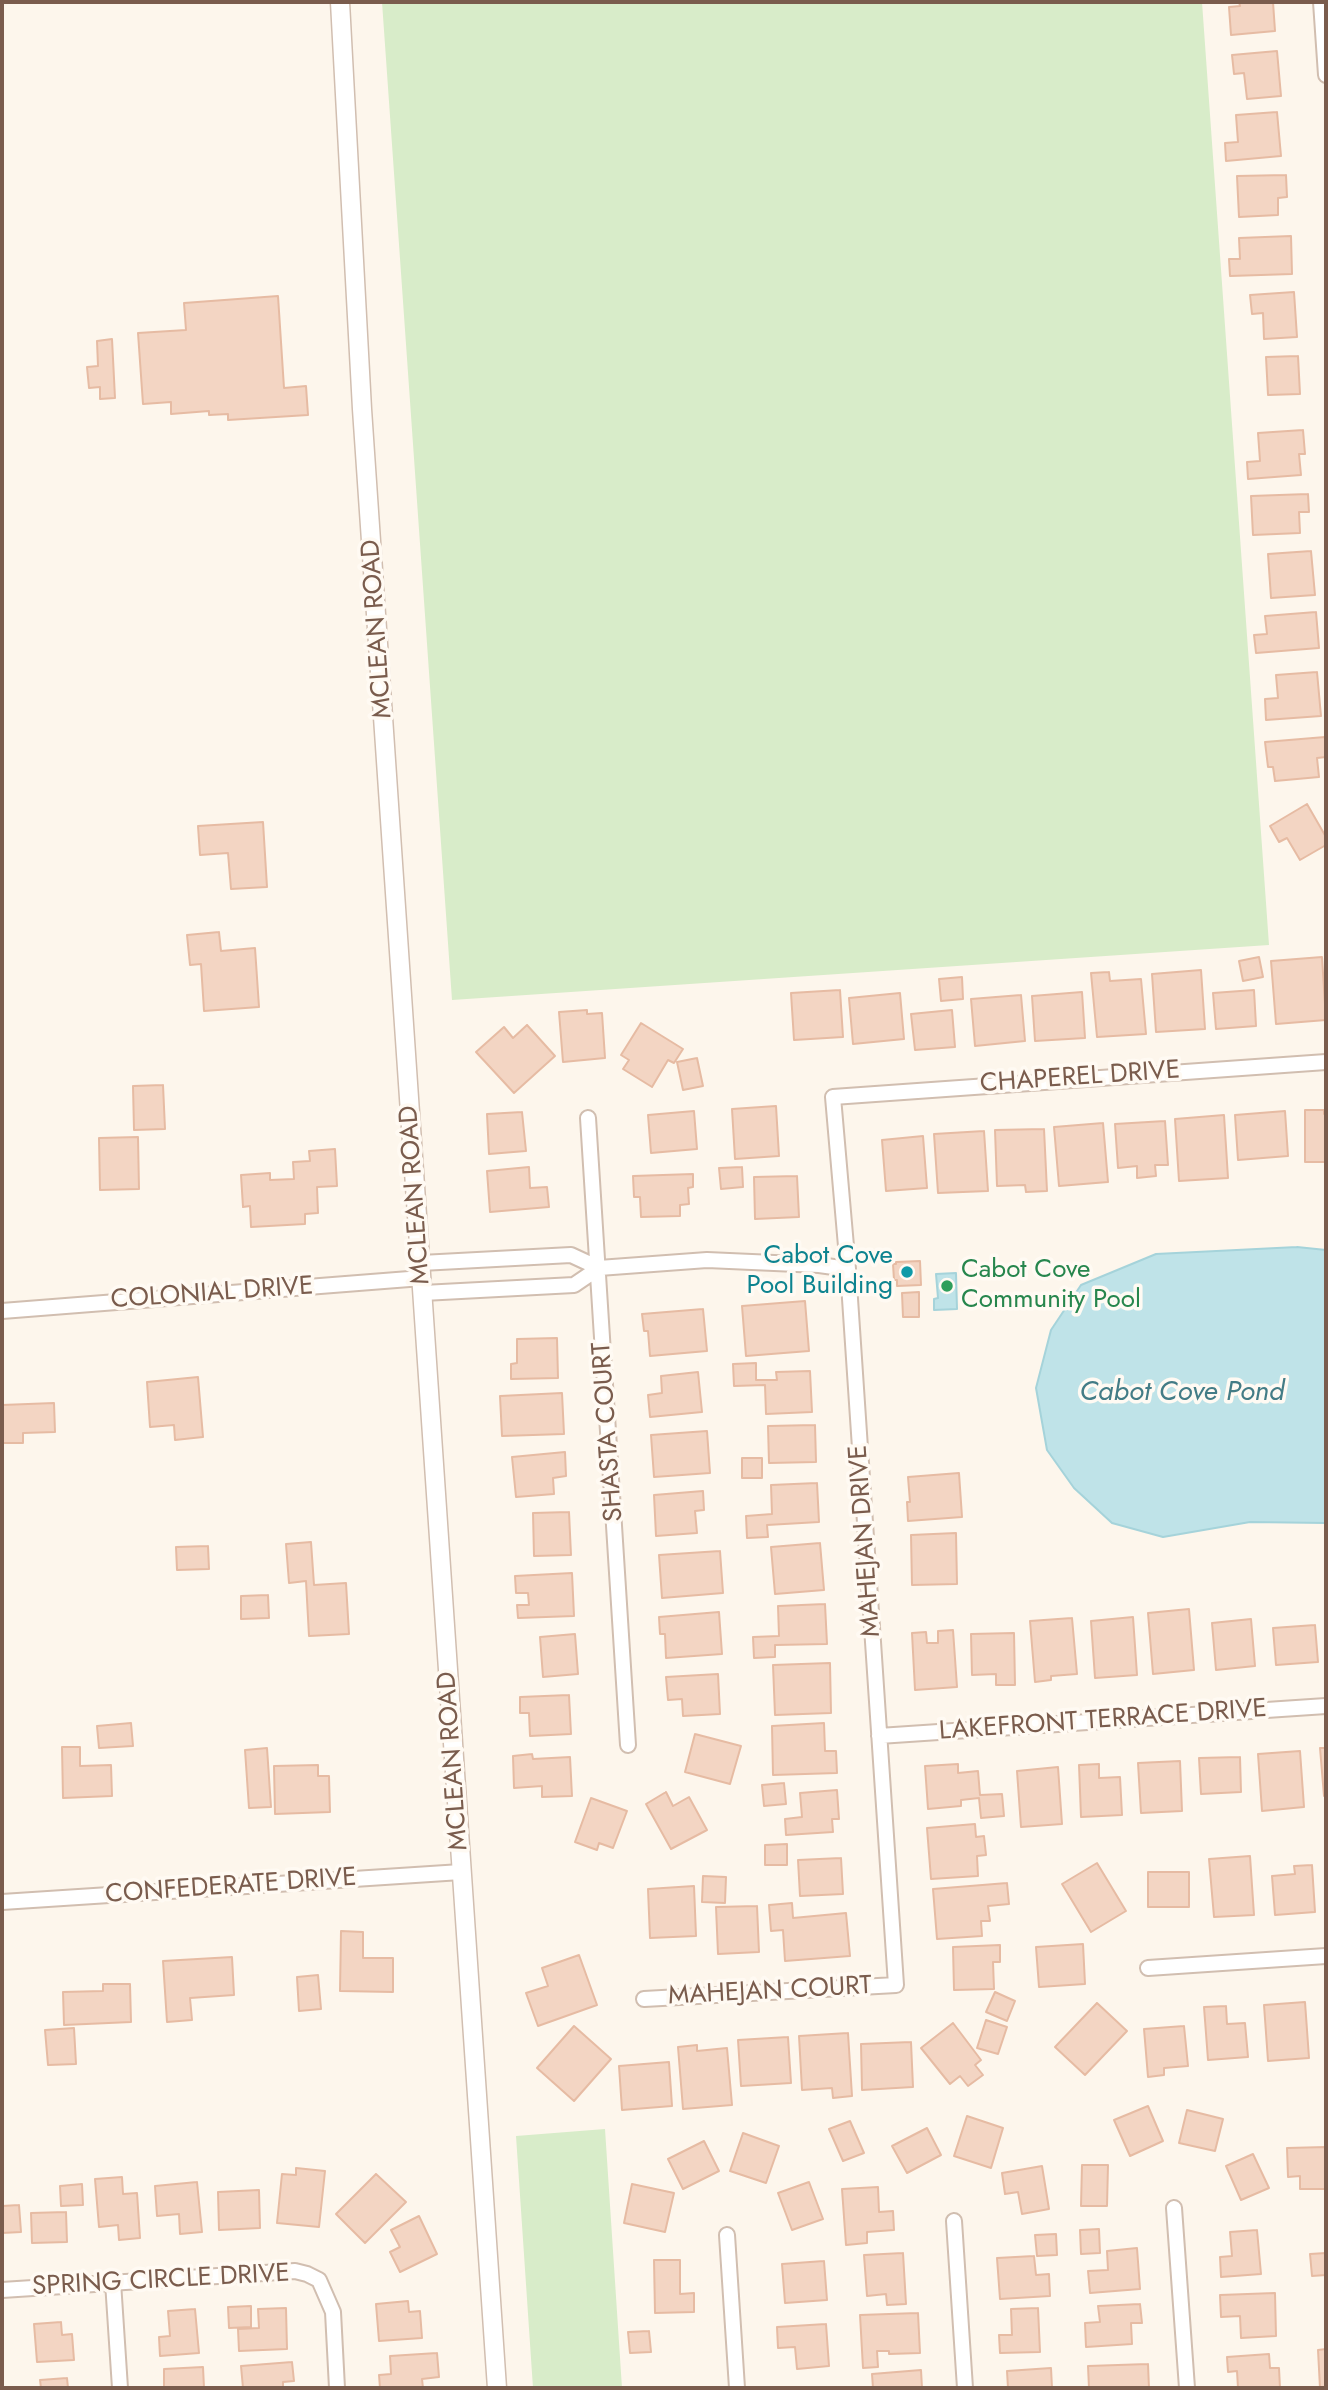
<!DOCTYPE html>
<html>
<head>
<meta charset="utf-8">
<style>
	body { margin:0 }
	#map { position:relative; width:1328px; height:2390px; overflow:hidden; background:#fdf6ec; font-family:Jost,sans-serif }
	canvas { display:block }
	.frame { position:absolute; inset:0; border:4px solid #7a5c4d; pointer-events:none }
</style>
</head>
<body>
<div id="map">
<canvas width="1328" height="2390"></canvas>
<div class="frame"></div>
</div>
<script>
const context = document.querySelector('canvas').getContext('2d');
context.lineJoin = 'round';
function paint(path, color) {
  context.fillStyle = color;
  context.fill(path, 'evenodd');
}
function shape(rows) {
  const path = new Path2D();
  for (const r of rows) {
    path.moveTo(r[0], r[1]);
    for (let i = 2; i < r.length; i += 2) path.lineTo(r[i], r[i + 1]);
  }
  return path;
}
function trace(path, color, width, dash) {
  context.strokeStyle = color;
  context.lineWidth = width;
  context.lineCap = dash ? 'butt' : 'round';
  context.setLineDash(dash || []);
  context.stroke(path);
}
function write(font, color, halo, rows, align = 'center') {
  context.font = font + ' Jost,sans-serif';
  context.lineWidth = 7;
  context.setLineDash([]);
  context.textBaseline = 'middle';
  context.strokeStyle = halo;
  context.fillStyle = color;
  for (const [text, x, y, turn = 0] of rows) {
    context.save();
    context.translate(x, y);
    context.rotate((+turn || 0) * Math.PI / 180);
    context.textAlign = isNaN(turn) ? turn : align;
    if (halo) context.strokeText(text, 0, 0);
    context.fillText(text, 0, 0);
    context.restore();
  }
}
paint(shape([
	[382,2,1202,2,1269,945,452,1000],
	[605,2129,622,2388,533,2388,516,2136]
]), '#d8ecc9');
const water = shape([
	[1297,1247,1326,1250,1326,1523,1250,1522,1163,1537,1112,1523,1074,1488,1047,1450,1036,1388,1051,1330,1081,1285,1156,1254,1297,1247],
	[956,1273,957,1309,934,1310,934,1299,938,1298,936,1274,956,1273]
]);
paint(water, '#bfe3e8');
trace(water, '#a5d3da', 2);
const building = shape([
	[1239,2,1273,2,1275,31,1231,35,1229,7,1240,6,1239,2],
	[1277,51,1281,96,1247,99,1244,73,1234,74,1232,55,1277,51],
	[1277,112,1281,156,1226,161,1225,143,1238,142,1236,115,1277,112],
	[1286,175,1287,197,1278,198,1278,215,1239,217,1237,176,1286,175],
	[1291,236,1292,274,1230,276,1229,259,1240,259,1239,238,1291,236],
	[1294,292,1297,337,1264,339,1263,313,1252,314,1250,295,1294,292],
	[278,296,284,388,306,386,308,415,228,420,228,414,209,415,209,411,171,414,171,402,143,404,138,333,186,330,184,303,278,296],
	[112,339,115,398,100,399,100,387,89,388,87,367,98,366,97,341,112,339],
	[1298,356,1300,394,1268,395,1266,357,1298,356],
	[1303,430,1305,454,1299,454,1301,475,1248,479,1247,462,1260,461,1258,433,1303,430],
	[1308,494,1309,512,1299,512,1300,533,1253,535,1251,496,1308,494],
	[1311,551,1315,595,1271,598,1268,554,1311,551],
	[1316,612,1319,648,1256,653,1254,635,1267,634,1265,616,1316,612],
	[1317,672,1321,716,1266,720,1265,699,1278,698,1276,675,1317,672],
	[1325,737,1326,757,1317,758,1319,777,1275,781,1273,767,1268,767,1265,742,1325,737],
	[1307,804,1326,837,1326,845,1300,860,1287,838,1279,842,1270,826,1307,804],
	[263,822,267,887,231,889,228,853,200,855,198,826,263,822],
	[219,932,221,951,255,948,259,1007,204,1011,201,964,190,965,187,935,219,932],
	[1259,957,1263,977,1243,981,1239,961,1259,957],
	[1322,957,1326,1020,1276,1024,1271,961,1322,957],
	[1201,970,1205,1029,1156,1032,1152,974,1201,970],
	[1109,972,1110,981,1141,979,1146,1034,1097,1037,1091,973,1109,972],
	[962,977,963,999,941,1001,939,979,962,977],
	[840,990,843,1037,794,1040,791,993,840,990],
	[1254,990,1256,1026,1216,1029,1213,993,1254,990],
	[1082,992,1085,1038,1035,1041,1032,996,1082,992],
	[900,993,904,1039,853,1044,849,998,900,993],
	[1021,995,1025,1041,975,1046,971,999,1021,995],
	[587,1010,587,1014,602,1013,605,1058,563,1062,559,1012,587,1010],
	[952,1010,955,1047,915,1050,911,1014,952,1010],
	[641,1023,683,1049,674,1063,668,1060,652,1087,623,1069,629,1060,621,1055,641,1023],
	[527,1025,555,1056,514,1093,476,1052,504,1027,513,1038,527,1025],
	[697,1058,703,1086,683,1090,677,1062,697,1058],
	[163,1085,165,1129,134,1130,133,1086,163,1085],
	[776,1106,779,1156,735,1159,732,1109,776,1106],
	[1305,1110,1324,1110,1324,1114,1326,1114,1326,1162,1305,1162,1305,1110],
	[694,1111,697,1149,651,1153,648,1115,694,1111],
	[1285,1111,1288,1156,1238,1160,1235,1115,1285,1111],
	[522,1112,526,1151,489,1154,487,1114,522,1112],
	[1224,1115,1228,1178,1179,1181,1175,1119,1224,1115],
	[1165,1121,1168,1165,1155,1165,1156,1176,1137,1178,1137,1166,1118,1168,1115,1124,1165,1121],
	[1103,1123,1108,1182,1059,1186,1054,1127,1103,1123],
	[1044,1129,1047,1191,1026,1192,1025,1185,997,1186,995,1130,1044,1129],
	[984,1131,988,1191,938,1193,934,1134,984,1131],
	[923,1136,927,1188,886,1191,882,1140,923,1136],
	[138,1137,139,1189,100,1190,99,1138,138,1137],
	[335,1149,337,1186,317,1187,318,1213,305,1214,305,1224,251,1227,250,1206,243,1207,241,1175,270,1173,270,1180,294,1179,293,1162,310,1161,309,1151,335,1149],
	[529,1167,530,1188,547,1187,549,1207,490,1212,487,1171,529,1167],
	[742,1167,743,1187,721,1189,719,1168,742,1167],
	[693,1174,693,1187,688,1188,689,1204,680,1205,680,1216,641,1217,640,1197,634,1197,633,1176,693,1174],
	[797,1176,799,1217,755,1219,754,1177,797,1176],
	[920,1261,921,1285,897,1286,897,1280,894,1280,893,1264,896,1264,896,1262,920,1261],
	[919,1292,919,1317,903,1317,902,1293,919,1292],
	[805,1301,809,1351,746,1356,742,1306,805,1301],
	[703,1309,707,1351,650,1356,648,1331,644,1331,642,1314,703,1309],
	[557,1338,558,1378,511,1379,511,1364,517,1363,517,1339,557,1338],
	[756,1363,756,1380,777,1380,776,1372,810,1371,812,1412,766,1414,765,1385,734,1386,733,1364,756,1363],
	[698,1372,702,1412,650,1417,648,1395,662,1393,661,1376,698,1372],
	[198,1377,203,1437,175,1440,174,1425,150,1427,147,1382,198,1377],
	[562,1393,564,1434,502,1436,500,1396,562,1393],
	[54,1403,55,1432,23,1433,23,1443,2,1443,2,1405,54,1403],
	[815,1425,816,1462,769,1463,768,1426,815,1425],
	[707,1431,710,1473,654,1477,651,1435,707,1431],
	[565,1452,566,1476,553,1478,554,1494,516,1497,512,1457,565,1452],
	[742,1458,762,1458,762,1478,742,1478,742,1458],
	[959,1473,962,1517,908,1521,907,1502,910,1502,908,1477,959,1473],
	[817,1483,819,1522,767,1525,768,1537,747,1538,746,1516,772,1514,771,1485,817,1483],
	[703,1491,704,1510,695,1511,697,1533,656,1536,654,1495,703,1491],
	[569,1512,571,1555,534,1556,533,1513,569,1512],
	[956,1533,957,1584,912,1585,911,1535,956,1533],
	[311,1542,314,1585,346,1583,349,1634,309,1636,306,1581,289,1583,286,1544,311,1542],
	[820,1543,824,1590,775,1594,771,1547,820,1543],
	[208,1546,209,1569,177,1570,176,1547,208,1546],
	[720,1551,723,1593,662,1598,659,1555,720,1551],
	[572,1573,574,1616,518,1618,517,1605,529,1605,528,1593,516,1593,515,1576,572,1573],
	[268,1595,269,1618,241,1619,241,1596,268,1595],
	[825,1604,827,1644,775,1645,775,1657,754,1658,753,1637,779,1636,778,1606,825,1604],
	[1189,1609,1194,1670,1153,1674,1148,1613,1189,1609],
	[719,1612,722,1654,666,1658,665,1634,660,1634,659,1617,719,1612],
	[1133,1617,1137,1675,1095,1678,1091,1621,1133,1617],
	[1072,1618,1077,1674,1051,1676,1051,1680,1035,1682,1030,1621,1072,1618],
	[1251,1619,1255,1666,1216,1670,1212,1623,1251,1619],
	[1315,1625,1318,1662,1276,1665,1273,1628,1315,1625],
	[953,1630,957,1687,915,1690,912,1633,926,1632,927,1643,938,1643,938,1631,953,1630],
	[1014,1633,1015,1685,996,1685,996,1674,972,1675,971,1634,1014,1633],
	[575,1634,578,1674,543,1677,540,1637,575,1634],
	[830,1663,831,1713,775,1715,773,1665,830,1663],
	[718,1674,720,1714,683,1716,682,1699,668,1700,666,1677,718,1674],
	[569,1695,571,1734,530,1736,529,1713,520,1713,520,1697,569,1695],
	[131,1723,133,1746,99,1748,97,1726,131,1723],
	[824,1723,825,1751,836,1751,837,1773,773,1775,772,1726,824,1723],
	[695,1734,741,1746,730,1784,685,1772,695,1734],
	[62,1747,80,1747,80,1766,111,1765,112,1796,63,1798,62,1747],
	[267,1748,271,1807,249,1808,245,1750,267,1748],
	[1320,1748,1326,1748,1326,1796,1324,1796,1320,1748],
	[1300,1751,1304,1807,1262,1811,1258,1754,1300,1751],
	[532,1754,533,1759,570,1757,572,1796,542,1797,542,1786,514,1788,513,1756,532,1754],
	[1240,1757,1241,1792,1201,1794,1199,1758,1240,1757],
	[1180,1761,1182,1811,1141,1813,1138,1763,1180,1761],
	[958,1764,958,1773,978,1771,980,1795,1002,1794,1004,1816,981,1818,979,1798,961,1800,961,1806,928,1809,925,1766,958,1764],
	[1099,1764,1099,1778,1120,1777,1122,1815,1081,1817,1079,1765,1099,1764],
	[318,1765,318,1776,329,1776,330,1812,275,1814,274,1766,318,1765],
	[1058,1767,1062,1824,1021,1827,1017,1771,1058,1767],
	[784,1783,786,1804,764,1806,762,1785,784,1783],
	[837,1790,839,1819,832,1819,833,1832,786,1835,785,1819,802,1817,800,1793,837,1790],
	[666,1792,673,1806,689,1797,707,1830,671,1849,646,1804,666,1792],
	[591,1798,627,1811,613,1848,599,1843,597,1850,575,1842,591,1798],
	[975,1824,976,1837,984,1836,986,1855,977,1856,978,1876,931,1879,927,1828,975,1824],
	[787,1844,787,1865,765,1865,765,1845,787,1844],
	[1250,1856,1254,1915,1214,1917,1209,1859,1250,1856],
	[841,1858,843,1894,800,1896,798,1860,841,1858],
	[1097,1863,1126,1911,1091,1932,1062,1884,1097,1863],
	[1312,1865,1315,1912,1275,1915,1272,1876,1295,1874,1294,1866,1312,1865],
	[1148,1872,1189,1872,1189,1907,1148,1907,1148,1872],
	[703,1876,726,1877,725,1903,702,1902,703,1876],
	[1007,1883,1009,1904,988,1906,990,1921,981,1921,982,1936,937,1939,933,1889,1007,1883],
	[694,1886,696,1936,650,1938,648,1889,694,1886],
	[792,1903,793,1918,846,1913,850,1956,785,1961,783,1930,771,1931,769,1905,792,1903],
	[757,1906,759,1952,718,1954,716,1907,757,1906],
	[341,1931,363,1932,363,1958,393,1958,393,1992,340,1991,341,1931],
	[1083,1944,1085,1984,1039,1987,1036,1947,1083,1944],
	[1000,1945,1000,1962,993,1962,994,1989,954,1990,953,1947,1000,1945],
	[579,1955,597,2005,538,2026,526,1993,548,1986,542,1968,579,1955],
	[232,1957,234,1995,190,1998,192,2020,167,2022,163,1961,232,1957],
	[318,1975,321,2009,299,2011,297,1977,318,1975],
	[103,1984,130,1984,131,2022,64,2025,63,1992,103,1991,103,1984],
	[995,1992,1015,2001,1007,2021,986,2012,995,1992],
	[1305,2002,1309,2058,1268,2061,1264,2005,1305,2002],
	[1097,2003,1127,2031,1085,2075,1055,2047,1097,2003],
	[1226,2006,1227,2024,1245,2023,1248,2057,1208,2060,1204,2007,1226,2006],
	[986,2020,1007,2027,998,2054,977,2048,986,2020],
	[953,2023,981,2060,975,2065,983,2075,968,2086,960,2076,950,2084,921,2048,953,2023],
	[574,2026,611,2059,574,2101,537,2068,574,2026],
	[1184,2026,1188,2066,1164,2068,1164,2075,1148,2077,1144,2029,1184,2026],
	[74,2028,76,2064,48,2065,45,2030,74,2028],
	[848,2033,852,2096,833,2098,832,2088,802,2090,799,2036,848,2033],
	[788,2037,791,2083,741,2086,738,2040,788,2037],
	[911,2042,913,2087,862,2090,861,2044,911,2042],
	[697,2045,697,2051,727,2048,732,2105,683,2109,678,2047,697,2045],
	[669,2062,672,2106,622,2110,619,2066,669,2062],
	[1148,2106,1163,2141,1130,2156,1114,2120,1148,2106],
	[1187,2110,1223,2119,1215,2151,1179,2143,1187,2110],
	[967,2116,1003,2128,991,2168,954,2156,967,2116],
	[850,2121,864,2153,843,2161,829,2129,850,2121],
	[927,2128,941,2155,907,2173,892,2146,927,2128],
	[743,2133,779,2146,766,2183,730,2171,743,2133],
	[704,2141,719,2171,683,2189,668,2159,704,2141],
	[1326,2147,1326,2189,1300,2189,1300,2176,1288,2177,1287,2148,1326,2147],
	[1253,2154,1269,2188,1241,2200,1226,2166,1253,2154],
	[1082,2165,1108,2165,1107,2206,1081,2206,1082,2165],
	[1042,2166,1049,2209,1022,2214,1018,2192,1005,2194,1002,2173,1042,2166],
	[296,2168,325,2171,319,2227,277,2223,282,2174,296,2175,296,2168],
	[376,2174,406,2202,365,2243,336,2214,376,2174],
	[122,2177,123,2194,137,2193,140,2238,119,2240,118,2225,99,2227,95,2179,122,2177],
	[197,2182,202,2232,180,2234,179,2214,157,2216,155,2186,197,2182],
	[809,2182,823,2219,792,2230,778,2193,809,2182],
	[82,2184,83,2205,61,2206,60,2186,82,2184],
	[632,2184,674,2193,665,2232,624,2223,632,2184],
	[878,2187,879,2212,893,2211,894,2230,867,2232,867,2243,846,2245,842,2189,878,2187],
	[259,2190,260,2228,219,2230,218,2192,259,2190],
	[19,2205,21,2232,2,2233,2,2206,19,2205],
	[66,2212,67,2242,32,2243,31,2213,66,2212],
	[419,2216,437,2254,400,2272,390,2252,400,2247,391,2230,419,2216],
	[1099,2229,1100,2253,1081,2254,1080,2230,1099,2229],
	[1257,2230,1261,2274,1221,2277,1220,2257,1232,2256,1230,2232,1257,2230],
	[1056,2234,1057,2255,1037,2256,1035,2235,1056,2234],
	[1137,2248,1140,2289,1090,2293,1088,2271,1108,2270,1107,2251,1137,2248],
	[903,2253,906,2304,887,2305,886,2294,867,2296,864,2255,903,2253],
	[1326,2253,1326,2275,1312,2276,1310,2254,1326,2253],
	[1034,2256,1036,2275,1049,2274,1050,2296,1000,2299,997,2258,1034,2256],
	[654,2260,680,2260,680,2294,694,2293,694,2312,655,2313,654,2260],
	[824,2261,827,2300,785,2303,782,2264,824,2261],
	[1275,2293,1276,2336,1241,2338,1240,2316,1221,2317,1220,2295,1275,2293],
	[408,2301,409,2312,420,2311,422,2338,379,2341,376,2304,408,2301],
	[1140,2304,1142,2323,1131,2323,1132,2344,1086,2347,1085,2323,1100,2322,1098,2306,1140,2304],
	[251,2306,251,2327,229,2328,228,2307,251,2306],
	[286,2308,287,2349,239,2351,238,2329,259,2328,258,2309,286,2308],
	[1038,2308,1040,2352,1000,2353,999,2335,1012,2335,1011,2309,1038,2308],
	[195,2309,199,2353,160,2356,159,2337,170,2336,168,2311,195,2309],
	[918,2313,920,2353,889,2354,889,2351,877,2351,878,2367,863,2368,860,2315,918,2313],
	[61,2322,62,2335,72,2334,74,2360,37,2362,34,2324,61,2322],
	[826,2324,829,2366,797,2369,795,2347,778,2348,777,2327,826,2324],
	[649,2331,651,2352,630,2353,628,2332,649,2331],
	[1326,2349,1326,2388,1320,2388,1318,2350,1326,2349],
	[437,2353,439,2377,422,2379,423,2388,380,2388,379,2375,391,2374,390,2356,437,2353],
	[1269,2354,1270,2368,1279,2368,1280,2388,1238,2388,1237,2371,1228,2372,1227,2357,1269,2354],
	[292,2362,294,2381,283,2382,283,2388,243,2388,241,2366,292,2362],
	[1148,2364,1149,2388,1089,2388,1088,2366,1148,2364],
	[203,2367,204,2388,164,2388,164,2369,203,2367],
	[1051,2368,1052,2388,1008,2388,1007,2371,1051,2368],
	[921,2370,922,2388,873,2388,872,2374,921,2370],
	[67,2378,68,2388,41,2388,40,2380,67,2378]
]);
paint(building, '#f3d5c3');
trace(building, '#e6bba3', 2);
const minor = shape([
	[1321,2,1326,75],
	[588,1118,628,1745],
	[421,1263,571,1255,599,1268],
	[423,1293,574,1285,599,1268,707,1260,819,1265,848,1269],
	[2,1311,422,1278],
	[879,1736,1326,1706],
	[2,1902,461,1872],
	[1148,1968,1326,1956],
	[644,1999,896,1985,848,1269,833,1097,1326,1062],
	[1174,2208,1187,2388],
	[954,2221,965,2388],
	[727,2235,737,2388],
	[113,2282,120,2388],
	[2,2290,295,2271,307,2274,319,2280,333,2312,337,2388]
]);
const tertiary = shape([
	[340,2,362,409,497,2388]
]);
trace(minor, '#d1beb0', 18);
trace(tertiary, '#d1beb0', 21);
trace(minor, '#fff', 14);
trace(tertiary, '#fff', 18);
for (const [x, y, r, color] of [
	[907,1272,7,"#0f9aa8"],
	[947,1286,7,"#2e9e5b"]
]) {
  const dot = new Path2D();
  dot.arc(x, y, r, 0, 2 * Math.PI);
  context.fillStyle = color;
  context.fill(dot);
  trace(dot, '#fffaf3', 2.5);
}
write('26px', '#7a5c4d', '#fffaf3', [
	["MCLEAN ROAD",378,629,-94],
	["CHAPEREL DRIVE",1080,1078,-4],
	["MCLEAN ROAD",416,1195,-94],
	["COLONIAL DRIVE",212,1294,-4],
	["SHASTA COURT",609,1432,-94],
	["MAHEJAN DRIVE",866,1541,-94],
	["LAKEFRONT TERRACE DRIVE",1103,1721,-4],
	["MCLEAN ROAD",454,1761,-94],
	["CONFEDERATE DRIVE",231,1887,-4],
	["MAHEJAN COURT",770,1992,-3],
	["SPRING CIRCLE DRIVE",161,2281,-3]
]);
write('26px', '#0d838f', '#fffaf3', [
	["Cabot Cove",893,1257],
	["Pool Building",893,1287]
], 'right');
write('26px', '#27864d', '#fffaf3', [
	["Cabot Cove",961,1271],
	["Community Pool",961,1301]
], 'left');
write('italic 28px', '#437c86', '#fffaf3', [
	["Cabot Cove Pond",1182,1393]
]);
</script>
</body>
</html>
